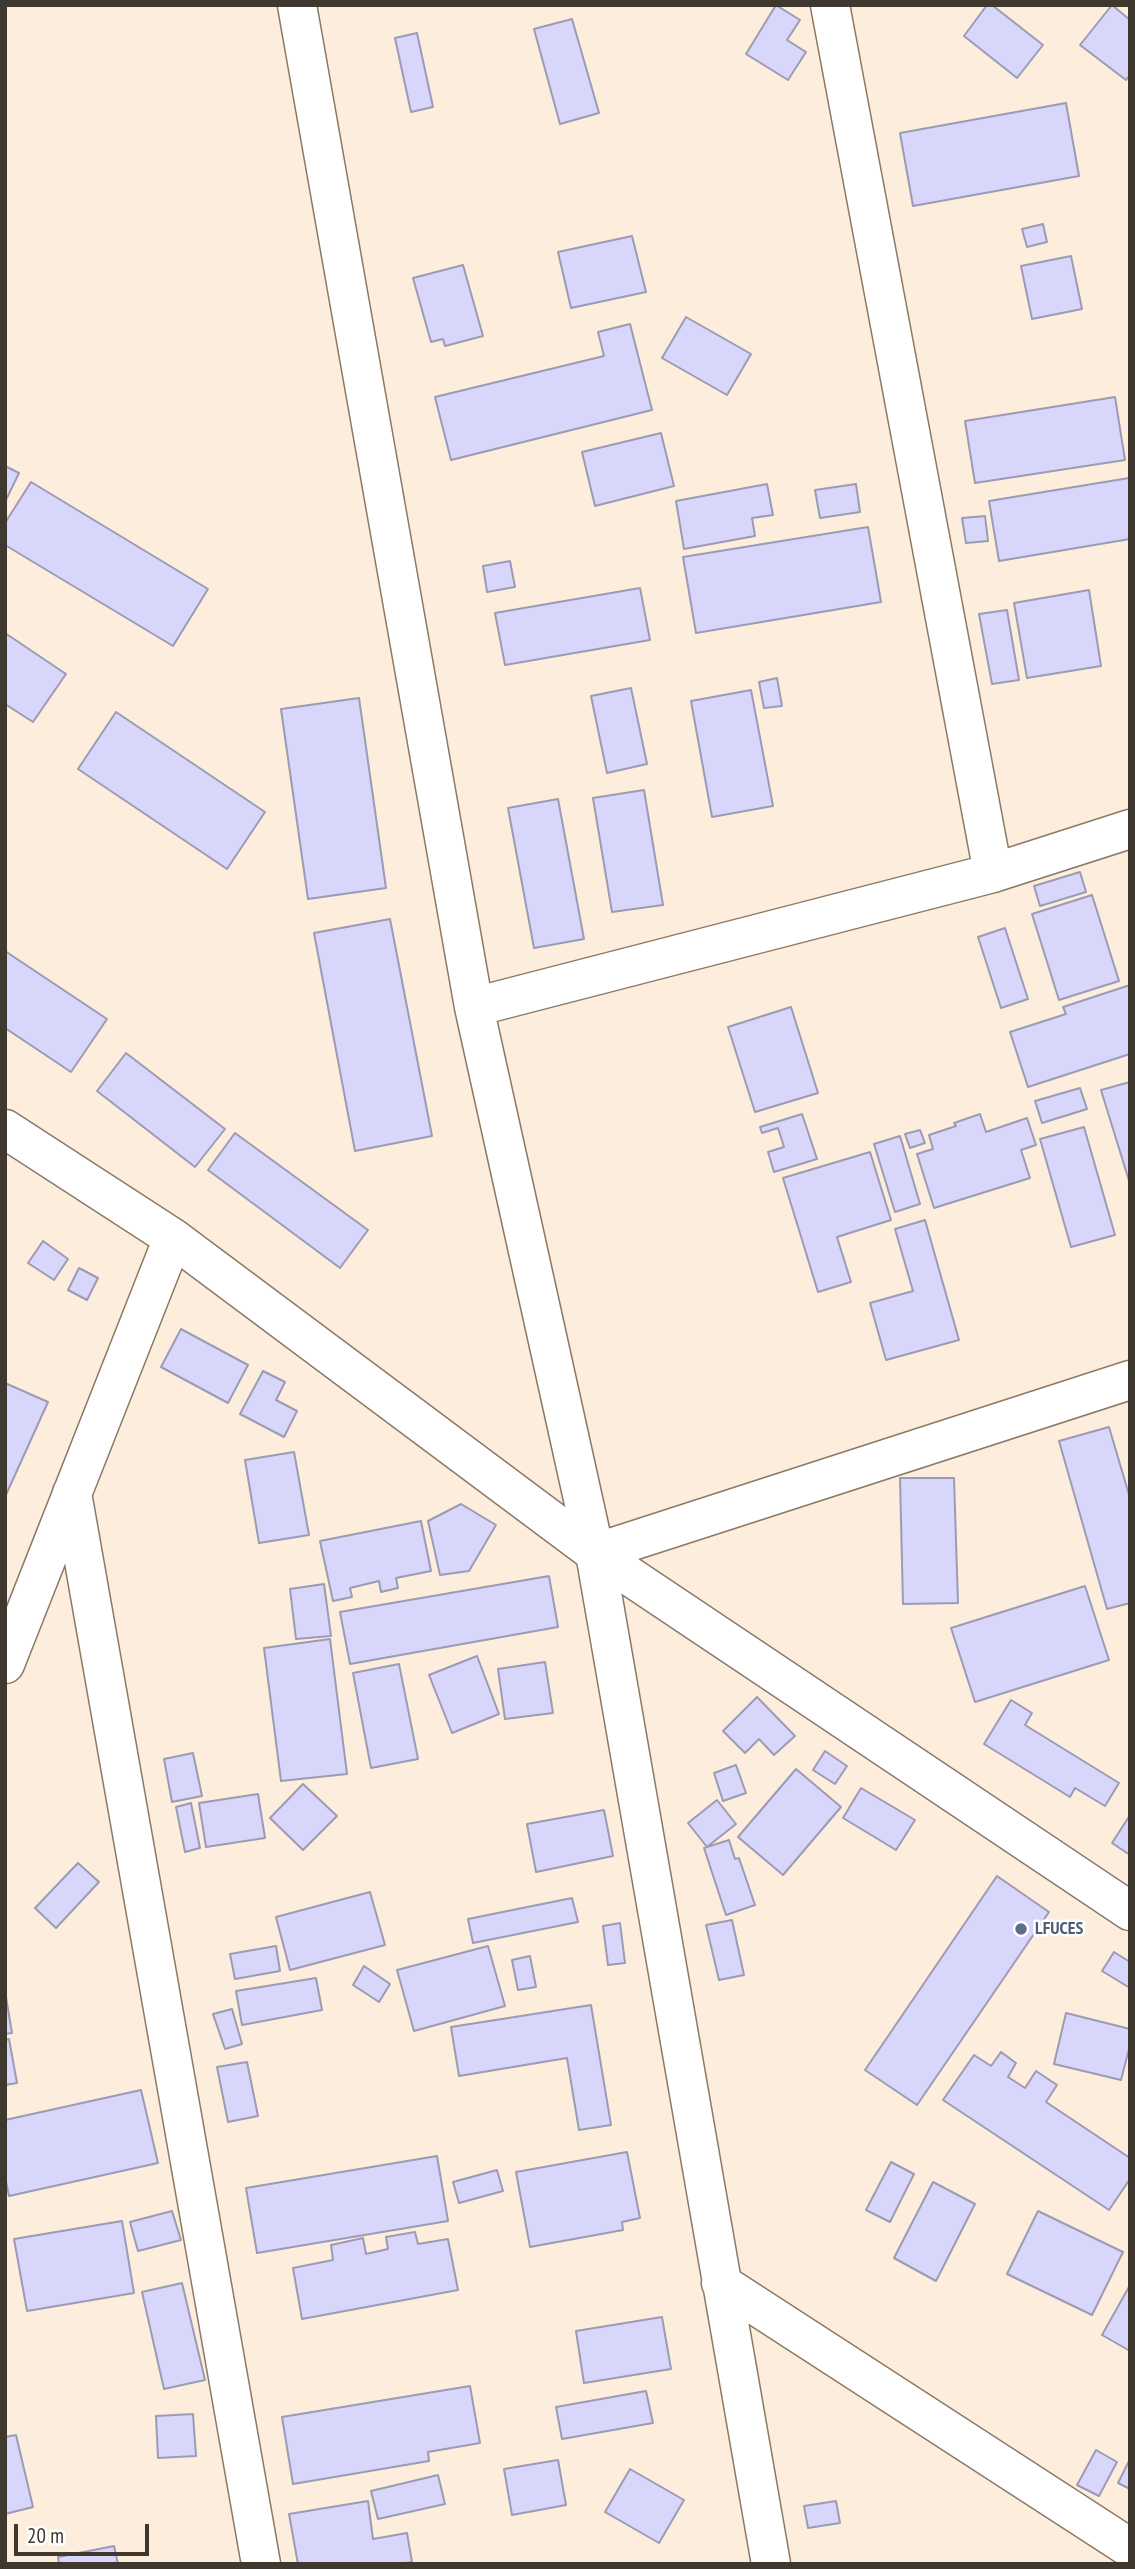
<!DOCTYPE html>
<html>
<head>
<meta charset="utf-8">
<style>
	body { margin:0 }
	#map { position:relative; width:1135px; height:2569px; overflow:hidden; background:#fdeddc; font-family:"PT Sans Narrow",sans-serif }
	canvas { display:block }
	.frame { position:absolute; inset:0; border:7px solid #3f382f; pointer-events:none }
	.scale { position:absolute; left:14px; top:2524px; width:135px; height:32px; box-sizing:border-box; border:4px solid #3f382f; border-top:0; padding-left:9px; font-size:21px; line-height:24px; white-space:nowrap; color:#3f382f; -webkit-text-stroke:5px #fff; paint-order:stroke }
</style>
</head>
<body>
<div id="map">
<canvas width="1135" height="2569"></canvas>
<div class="frame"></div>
<div class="scale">20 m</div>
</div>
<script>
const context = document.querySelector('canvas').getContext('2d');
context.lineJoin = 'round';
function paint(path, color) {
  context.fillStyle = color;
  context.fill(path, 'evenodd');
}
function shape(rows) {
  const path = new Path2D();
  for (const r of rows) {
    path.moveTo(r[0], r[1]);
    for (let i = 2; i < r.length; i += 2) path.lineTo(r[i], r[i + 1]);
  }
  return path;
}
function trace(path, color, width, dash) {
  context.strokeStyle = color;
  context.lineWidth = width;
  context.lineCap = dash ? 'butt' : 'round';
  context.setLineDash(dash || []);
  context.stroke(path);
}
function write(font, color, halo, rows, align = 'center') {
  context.font = font + ' "PT Sans Narrow",sans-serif';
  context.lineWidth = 5;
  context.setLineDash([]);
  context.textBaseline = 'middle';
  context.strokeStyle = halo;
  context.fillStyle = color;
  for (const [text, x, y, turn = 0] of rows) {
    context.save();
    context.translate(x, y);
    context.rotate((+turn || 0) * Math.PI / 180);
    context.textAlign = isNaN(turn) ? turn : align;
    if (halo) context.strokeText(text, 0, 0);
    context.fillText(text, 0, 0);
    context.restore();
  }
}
const building = shape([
	[776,5,800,20,787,40,806,52,788,80,746,54,776,5],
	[987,5,992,5,1043,45,1017,78,964,36,987,5],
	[1112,5,1130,20,1130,75,1126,80,1080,45,1112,5],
	[572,19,599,113,560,124,534,29,572,19],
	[417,33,433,107,411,112,395,38,417,33],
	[1066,103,1079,176,913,206,900,133,1066,103],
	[1043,224,1047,242,1027,247,1022,229,1043,224],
	[632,236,646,292,571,308,558,252,632,236],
	[1071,256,1082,309,1032,319,1021,266,1071,256],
	[463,265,483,336,445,346,443,339,431,342,413,278,463,265],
	[686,317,751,354,727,395,662,358,686,317],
	[630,324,652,410,451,460,435,397,604,356,598,332,630,324],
	[1115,397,1125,460,975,483,965,421,1115,397],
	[661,433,674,486,595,506,582,452,661,433],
	[5,466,19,473,5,502,5,466],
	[1129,478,1130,539,999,561,989,501,1129,478],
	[31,482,208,589,173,646,5,545,5,523,31,482],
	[767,484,773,515,752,518,755,536,684,549,676,501,767,484],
	[856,484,860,512,820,518,815,490,856,484],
	[985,516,988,541,966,543,962,518,985,516],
	[868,527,881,602,696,633,683,557,868,527],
	[510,561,515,587,487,592,483,566,510,561],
	[640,588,650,640,505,665,495,613,640,588],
	[1089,590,1101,666,1027,678,1014,603,1089,590],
	[1007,610,1019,680,992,684,979,614,1007,610],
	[5,633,66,674,33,722,5,704,5,633],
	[777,678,782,706,764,708,759,682,777,678],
	[631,688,647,764,607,773,591,696,631,688],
	[751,690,773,806,712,817,691,701,751,690],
	[359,698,386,888,308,899,281,709,359,698],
	[116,712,265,812,227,869,78,769,116,712],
	[644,790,663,905,612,912,593,798,644,790],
	[558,799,584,939,534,948,508,808,558,799],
	[1080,872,1086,892,1040,906,1034,886,1080,872],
	[1092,895,1119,981,1059,1000,1032,914,1092,895],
	[390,919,432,1136,355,1151,314,933,390,919],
	[1005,928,1028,999,1001,1008,978,937,1005,928],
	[5,951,107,1019,71,1072,5,1028,5,951],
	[1130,985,1130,1054,1028,1087,1010,1032,1066,1014,1063,1007,1130,985],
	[791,1007,818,1093,755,1112,728,1027,791,1007],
	[126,1053,225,1129,195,1167,97,1091,126,1053],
	[1130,1082,1130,1184,1101,1090,1130,1082],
	[1080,1088,1087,1109,1042,1123,1035,1101,1080,1088],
	[802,1114,817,1159,774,1172,768,1152,784,1147,778,1128,762,1133,760,1127,802,1114],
	[980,1114,986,1132,1027,1118,1036,1145,1021,1150,1030,1178,934,1208,917,1154,933,1149,929,1135,956,1126,954,1123,980,1114],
	[1084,1127,1115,1235,1071,1247,1040,1139,1084,1127],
	[920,1130,925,1143,910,1148,905,1134,920,1130],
	[235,1133,368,1230,340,1268,208,1170,235,1133],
	[900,1136,920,1204,895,1212,874,1144,900,1136],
	[870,1152,891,1220,837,1237,851,1282,818,1292,783,1178,870,1152],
	[925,1220,959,1340,886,1360,870,1303,913,1291,895,1229,925,1220],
	[43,1241,68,1259,54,1280,28,1263,43,1241],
	[79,1268,98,1278,87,1300,68,1290,79,1268],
	[181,1329,248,1365,228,1403,161,1367,181,1329],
	[263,1371,285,1382,276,1400,297,1411,284,1437,240,1414,263,1371],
	[5,1383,48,1402,5,1497,5,1383],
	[1109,1427,1130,1498,1130,1603,1107,1609,1059,1441,1109,1427],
	[294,1452,309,1535,259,1543,245,1460,294,1452],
	[900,1478,954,1478,958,1603,903,1604,900,1478],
	[461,1504,496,1525,469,1571,440,1575,428,1521,461,1504],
	[421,1521,431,1571,396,1578,398,1588,381,1592,379,1581,350,1588,352,1597,333,1601,320,1541,421,1521],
	[549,1576,558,1627,350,1664,340,1612,549,1576],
	[324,1584,331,1636,296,1639,290,1589,324,1584],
	[1085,1586,1109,1660,975,1702,951,1628,1085,1586],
	[330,1639,347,1774,281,1781,264,1648,330,1639],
	[477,1656,499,1714,452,1733,429,1675,477,1656],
	[545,1662,553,1713,505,1719,498,1669,545,1662],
	[399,1664,418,1759,371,1768,353,1673,399,1664],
	[757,1697,795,1736,774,1755,759,1739,745,1753,723,1731,757,1697],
	[1011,1700,1032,1713,1025,1725,1119,1783,1105,1806,1075,1788,1070,1797,984,1744,1011,1700],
	[825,1751,847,1766,835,1784,813,1770,825,1751],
	[193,1753,202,1796,172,1802,164,1759,193,1753],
	[736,1765,746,1793,723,1801,714,1773,736,1765],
	[796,1769,841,1807,783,1875,738,1837,796,1769],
	[303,1784,337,1816,303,1850,270,1818,303,1784],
	[861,1788,915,1820,896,1850,843,1818,861,1788],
	[258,1794,265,1838,206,1847,199,1803,258,1794],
	[717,1800,736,1824,707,1847,688,1823,717,1800],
	[191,1803,200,1848,185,1852,176,1807,191,1803],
	[604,1810,613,1856,536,1872,527,1824,604,1810],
	[1130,1815,1130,1855,1112,1843,1130,1815],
	[729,1840,735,1859,739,1858,755,1905,726,1915,704,1848,729,1840],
	[78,1863,99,1882,56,1928,35,1908,78,1863],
	[997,1876,1049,1912,917,2105,865,2070,997,1876],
	[370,1892,385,1945,290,1970,276,1917,370,1892],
	[572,1898,578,1922,473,1943,468,1919,572,1898],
	[732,1920,744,1975,719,1980,706,1925,732,1920],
	[620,1923,625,1963,608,1965,603,1926,620,1923],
	[276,1946,280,1971,235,1979,230,1954,276,1946],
	[488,1946,505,2006,414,2031,397,1970,488,1946],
	[1114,1952,1130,1962,1130,1988,1102,1971,1114,1952],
	[530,1956,536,1987,518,1990,512,1960,530,1956],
	[364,1966,390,1984,379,2002,353,1985,364,1966],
	[316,1978,322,2010,242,2025,236,1991,316,1978],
	[5,1991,12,2033,5,2034,5,1991],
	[591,2005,611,2125,579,2130,567,2058,459,2076,451,2027,591,2005],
	[232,2009,242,2044,225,2049,213,2014,232,2009],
	[1066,2013,1130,2029,1130,2045,1121,2080,1054,2064,1066,2013],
	[9,2039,17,2083,5,2085,5,2040,9,2039],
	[1001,2052,1016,2063,1008,2077,1025,2088,1036,2071,1057,2085,1046,2102,1130,2158,1130,2179,1109,2210,943,2100,974,2055,991,2066,1001,2052],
	[247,2062,258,2116,228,2122,217,2067,247,2062],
	[141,2090,158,2163,9,2196,5,2177,5,2120,141,2090],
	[627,2152,640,2218,622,2222,623,2230,530,2247,516,2172,627,2152],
	[437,2156,448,2221,257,2253,246,2188,437,2156],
	[891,2162,914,2174,890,2222,866,2210,891,2162],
	[497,2170,503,2191,459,2203,453,2182,497,2170],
	[933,2182,975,2204,936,2281,894,2258,933,2182],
	[172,2211,181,2240,138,2251,130,2222,172,2211],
	[1038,2211,1123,2252,1092,2315,1007,2274,1038,2211],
	[122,2221,134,2293,27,2311,14,2239,122,2221],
	[415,2232,418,2244,448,2239,458,2290,302,2319,293,2268,333,2260,331,2245,363,2238,366,2254,388,2249,386,2237,415,2232],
	[182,2283,205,2380,164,2389,142,2292,182,2283],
	[1130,2285,1130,2351,1102,2335,1130,2285],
	[662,2317,671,2369,584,2383,576,2331,662,2317],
	[470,2386,480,2443,428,2452,429,2461,293,2484,282,2417,470,2386],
	[646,2391,653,2423,562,2439,556,2407,646,2391],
	[193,2414,196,2456,158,2458,156,2416,193,2414],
	[16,2435,33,2507,5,2514,5,2437,16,2435],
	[1096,2450,1117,2462,1099,2496,1077,2485,1096,2450],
	[1130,2459,1130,2489,1118,2483,1130,2459],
	[558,2460,566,2505,512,2515,504,2469,558,2460],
	[630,2469,684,2500,659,2543,605,2512,630,2469],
	[438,2475,445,2504,378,2519,371,2491,438,2475],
	[368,2501,373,2539,407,2533,412,2562,399,2564,298,2564,289,2514,368,2501],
	[836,2501,840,2523,808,2528,804,2506,836,2501],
	[114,2546,118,2564,59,2564,58,2557,114,2546]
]);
paint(building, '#d8d6fb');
trace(building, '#9c9bb4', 2);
const street = shape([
	[297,5,474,1007,595,1553,771,2564],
	[830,5,993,873],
	[474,1007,993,873,1130,829],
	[5,1129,173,1238,595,1553,1130,1911],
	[72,1493,261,2564],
	[595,1553,1130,1380],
	[5,1664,173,1238],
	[721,2283,1130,2548]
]);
trace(street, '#8b7965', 41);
trace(street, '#fff', 38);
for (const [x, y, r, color] of [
	[1021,1929,7,"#5c6f8a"]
]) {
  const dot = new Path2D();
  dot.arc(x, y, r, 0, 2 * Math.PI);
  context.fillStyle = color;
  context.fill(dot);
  trace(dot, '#fff', 2.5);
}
write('bold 18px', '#4e5e75', '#fff', [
	["LFUCES",1035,1929]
], 'left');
</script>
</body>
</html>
